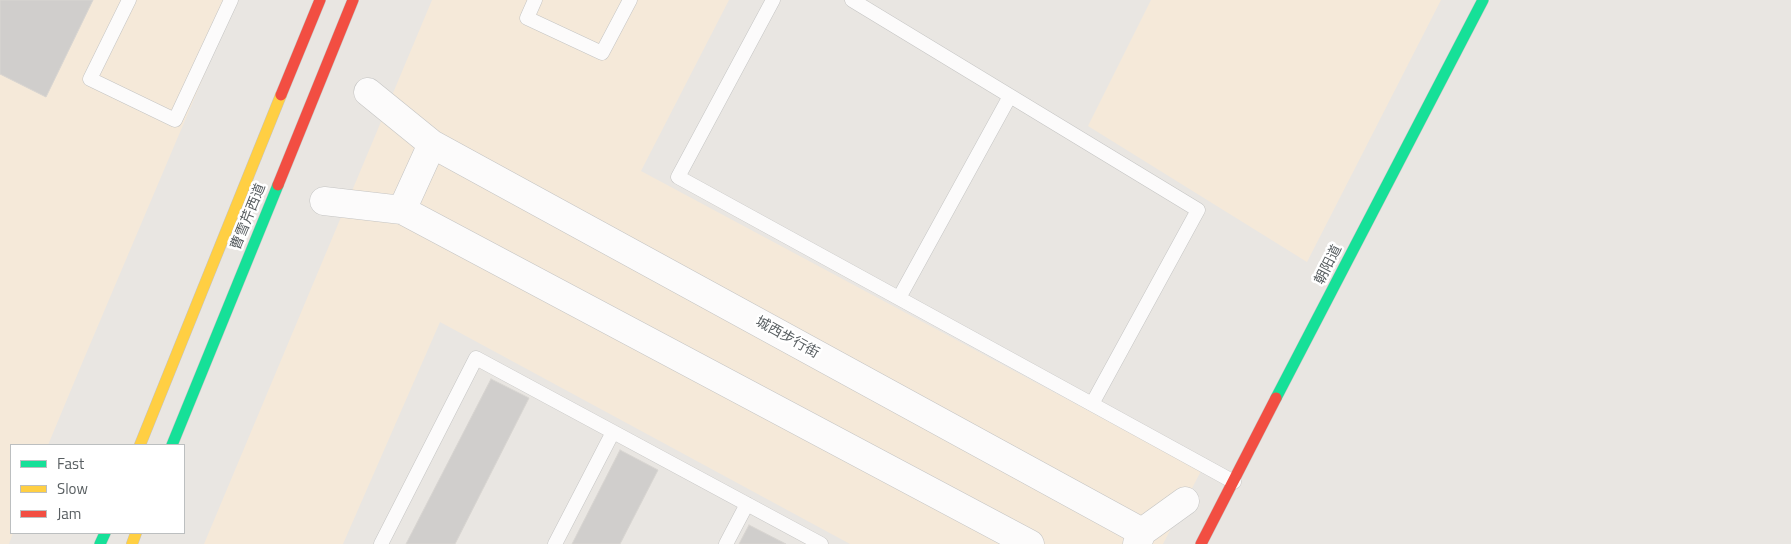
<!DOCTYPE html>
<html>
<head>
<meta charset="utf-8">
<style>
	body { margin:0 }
	#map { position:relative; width:1791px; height:544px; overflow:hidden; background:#e9e6e2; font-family:"Titillium Web",sans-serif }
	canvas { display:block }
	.legend { position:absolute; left:10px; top:444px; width:175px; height:90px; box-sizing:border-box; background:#fff; border:1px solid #bcbfc0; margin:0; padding:6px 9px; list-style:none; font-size:15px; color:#585e61 }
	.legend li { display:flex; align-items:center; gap:10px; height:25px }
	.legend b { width:25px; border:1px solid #bcbfc0 }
</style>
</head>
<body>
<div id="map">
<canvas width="1791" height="544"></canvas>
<ul class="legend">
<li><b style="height:6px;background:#16e098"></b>Fast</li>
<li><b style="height:6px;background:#ffcf43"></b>Slow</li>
<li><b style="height:6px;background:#f24e42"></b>Jam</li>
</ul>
</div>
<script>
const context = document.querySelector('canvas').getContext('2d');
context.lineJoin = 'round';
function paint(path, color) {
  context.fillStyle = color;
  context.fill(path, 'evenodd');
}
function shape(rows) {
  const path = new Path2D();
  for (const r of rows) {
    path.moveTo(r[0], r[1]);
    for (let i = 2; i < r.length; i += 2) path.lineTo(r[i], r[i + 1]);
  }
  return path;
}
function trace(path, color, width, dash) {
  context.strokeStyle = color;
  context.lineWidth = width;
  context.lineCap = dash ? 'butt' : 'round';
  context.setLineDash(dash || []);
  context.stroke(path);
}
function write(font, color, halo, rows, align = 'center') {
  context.font = font + ' "Titillium Web","Noto Sans SC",sans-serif';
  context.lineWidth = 5;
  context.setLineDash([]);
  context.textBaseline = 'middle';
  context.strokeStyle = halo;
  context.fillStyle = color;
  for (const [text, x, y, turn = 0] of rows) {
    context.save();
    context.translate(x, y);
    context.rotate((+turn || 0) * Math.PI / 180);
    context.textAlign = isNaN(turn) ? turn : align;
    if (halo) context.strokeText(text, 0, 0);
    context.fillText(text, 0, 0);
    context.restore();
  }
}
paint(shape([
	[0,0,236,0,83,361,48,445,11,445,11,533,13,533,9,544,0,544],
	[432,0,729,0,641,171,1201,471,1163,544,850,544,440,322,343,544,204,544],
	[1151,0,1441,0,1307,262,1088,126]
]), '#f5e9d9');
const building = shape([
	[0,0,93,0,46,97,0,74,0,0],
	[491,379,529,398,455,544,406,544,491,379],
	[620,450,658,470,620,544,572,544,620,450],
	[749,525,786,544,739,544,749,525]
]);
paint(building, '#d0cecc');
trace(building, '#d8d5d1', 1);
const lane = shape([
	[129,0,90,79,175,120,231,0],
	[535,0,527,18,602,53,630,0],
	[773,0,678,177,1234,482],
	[852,0,1198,210,1092,404],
	[899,298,1010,96],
	[381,544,476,358,821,544],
	[555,544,613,432],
	[726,544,747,504]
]);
const street = shape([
	[432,144,1142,532],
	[324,201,402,210,432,144,368,92],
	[402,210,1030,544],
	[1137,544,1142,532,1185,501]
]);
const fast = shape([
	[1276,398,1483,0],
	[172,445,278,185],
	[100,544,105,533]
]);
const slow = shape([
	[140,445,281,95],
	[132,544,136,533]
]);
const jam = shape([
	[281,95,320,0],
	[278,185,353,0],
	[1201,544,1276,398]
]);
trace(lane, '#c4c4c3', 15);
trace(street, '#c4c4c3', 29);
trace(fast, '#c4c4c3', 12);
trace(slow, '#c4c4c3', 12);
trace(jam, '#c4c4c3', 12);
trace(lane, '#fcfbfb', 14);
trace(street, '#fcfbfb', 28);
trace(fast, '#16e098', 11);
trace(slow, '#ffcf43', 11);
trace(jam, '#f24e42', 11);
write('14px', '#585e61', '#fff', [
	["曹雪芹西道",249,217,-68],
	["朝阳道",1329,265,-63],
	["城西步行街",787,338,29]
]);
</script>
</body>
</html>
